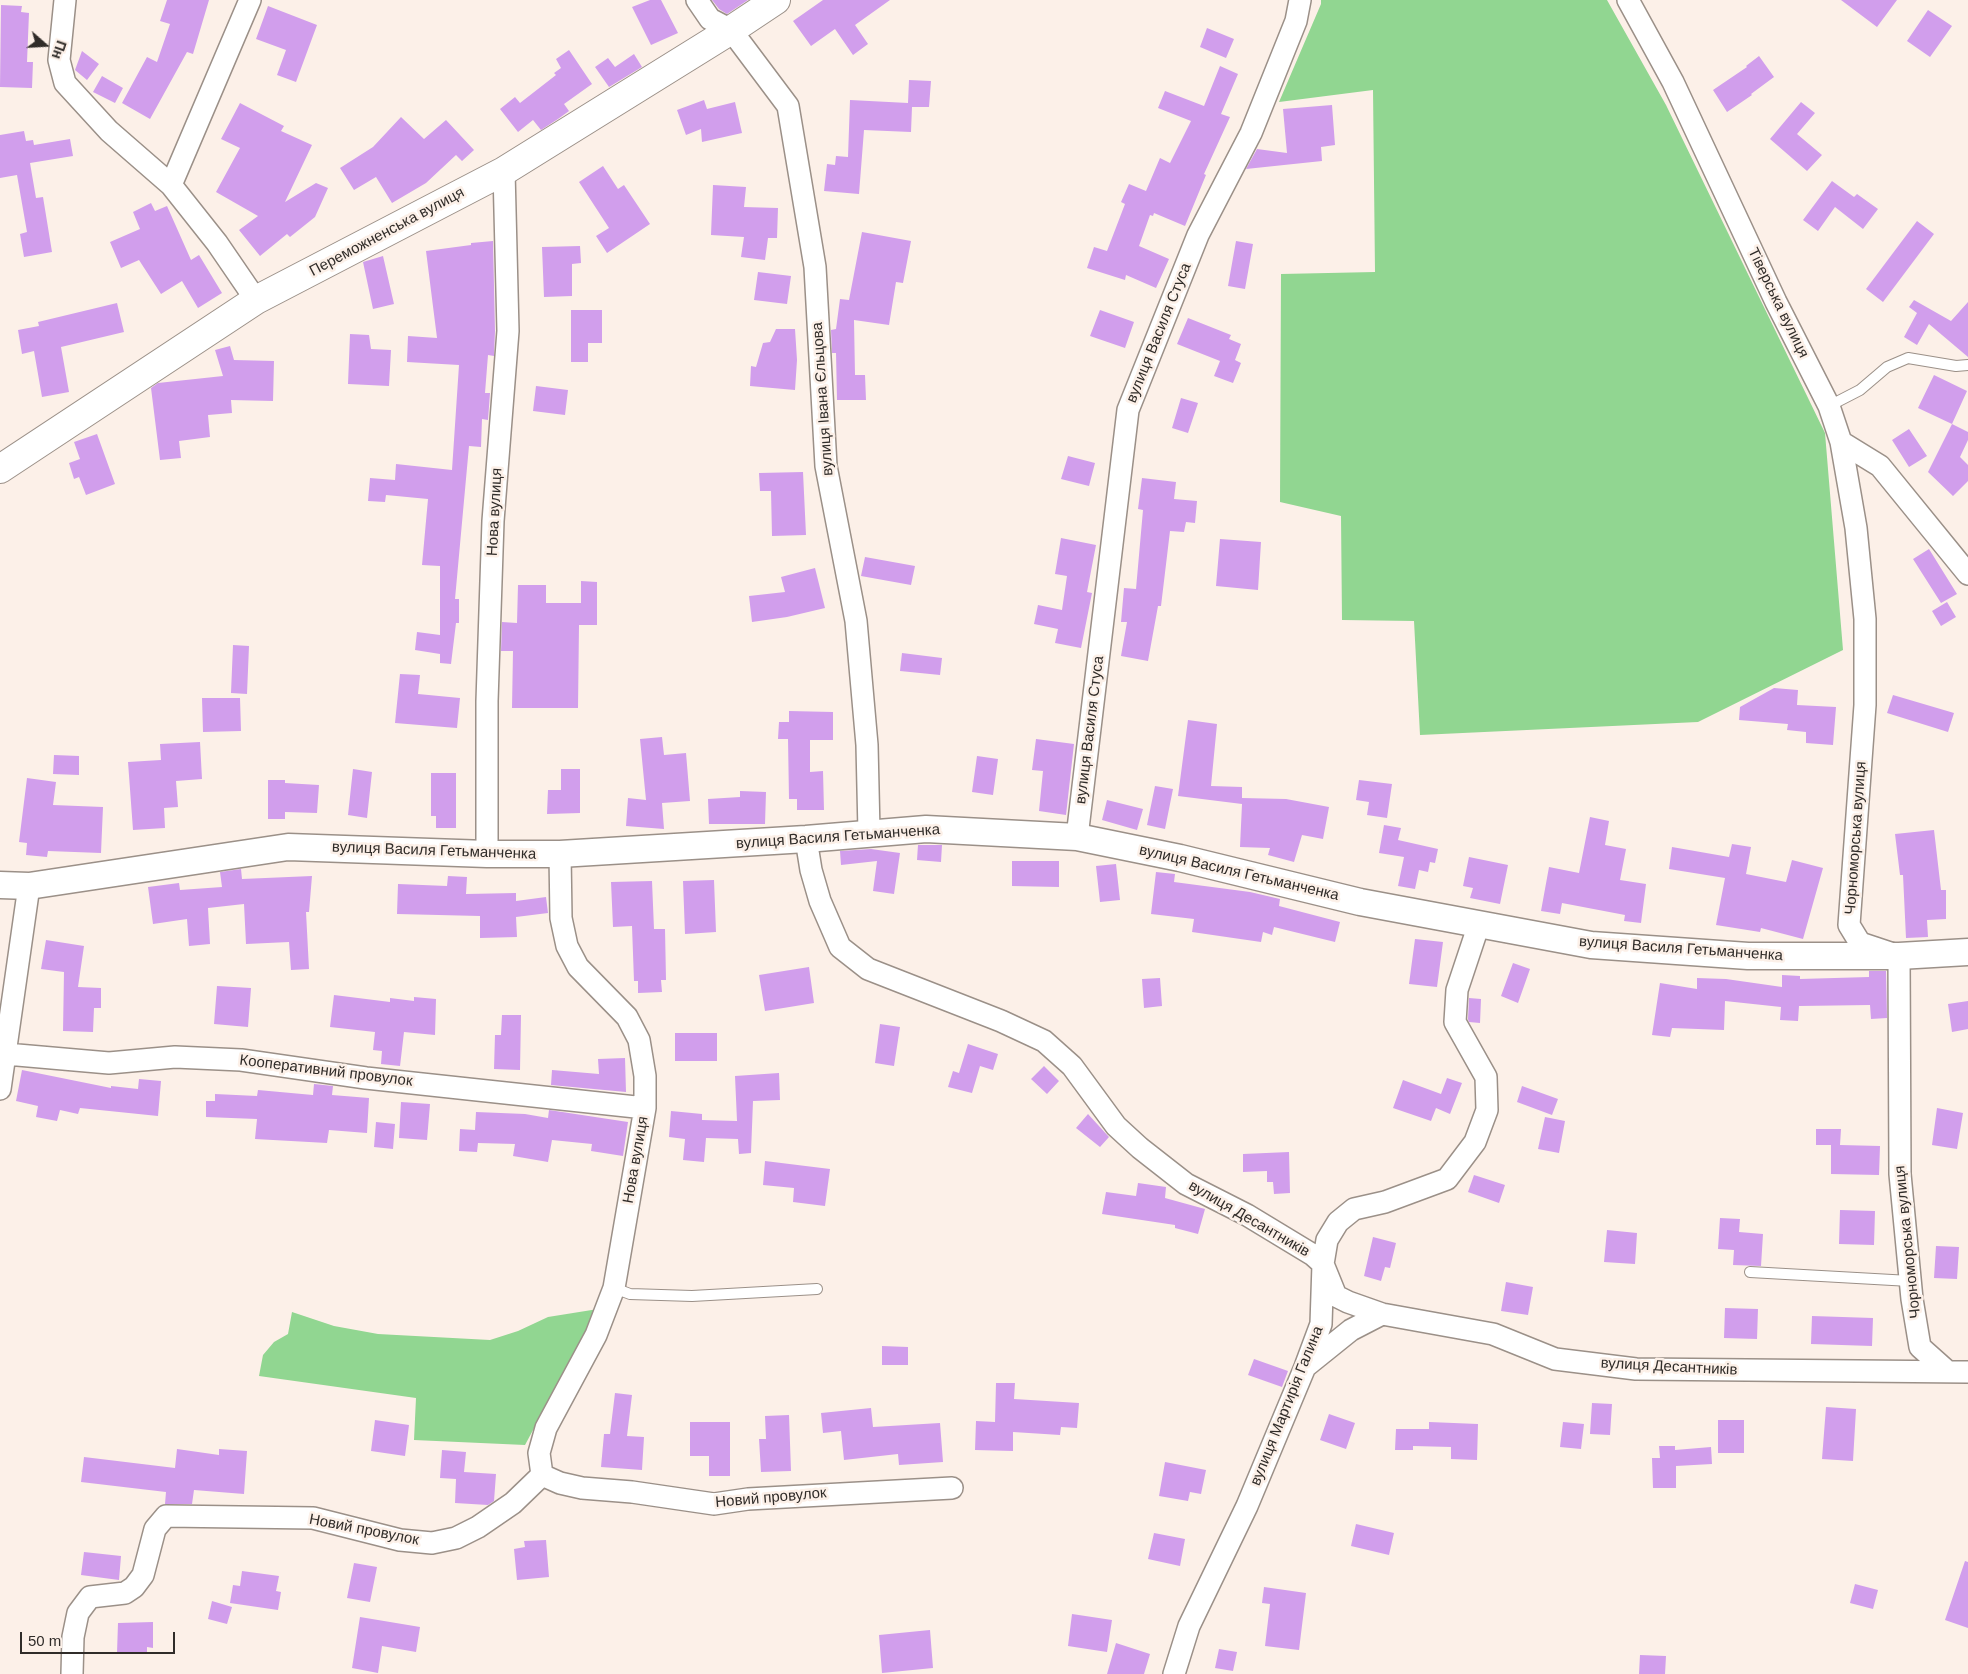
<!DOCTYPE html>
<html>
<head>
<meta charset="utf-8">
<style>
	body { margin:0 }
	#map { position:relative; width:1968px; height:1674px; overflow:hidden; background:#fcf0e8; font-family:Arial,sans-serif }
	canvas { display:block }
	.north { position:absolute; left:20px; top:20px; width:50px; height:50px; -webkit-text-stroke:4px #fcf0e8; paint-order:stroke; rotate:109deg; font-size:14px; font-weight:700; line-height:20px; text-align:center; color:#302c29 }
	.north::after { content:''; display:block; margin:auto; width:18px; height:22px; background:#302c29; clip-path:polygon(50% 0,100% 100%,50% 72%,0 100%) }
	.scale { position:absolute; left:20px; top:1632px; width:155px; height:22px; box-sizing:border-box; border:2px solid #302c29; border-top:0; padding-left:6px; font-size:15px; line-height:18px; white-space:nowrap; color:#302c29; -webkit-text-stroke:4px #fcf0e8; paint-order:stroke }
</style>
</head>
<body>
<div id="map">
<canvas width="1968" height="1674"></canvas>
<div class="north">Пн</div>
<div class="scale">50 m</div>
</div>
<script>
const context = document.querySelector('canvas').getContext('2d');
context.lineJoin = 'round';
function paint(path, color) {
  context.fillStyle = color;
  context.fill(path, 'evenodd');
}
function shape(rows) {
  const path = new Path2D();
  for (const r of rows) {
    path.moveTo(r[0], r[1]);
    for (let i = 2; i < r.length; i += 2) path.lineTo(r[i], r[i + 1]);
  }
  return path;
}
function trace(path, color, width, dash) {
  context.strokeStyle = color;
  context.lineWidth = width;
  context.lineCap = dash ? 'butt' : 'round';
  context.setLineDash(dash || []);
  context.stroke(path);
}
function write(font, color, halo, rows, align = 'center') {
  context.font = font + ' Arial,sans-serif';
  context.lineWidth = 5;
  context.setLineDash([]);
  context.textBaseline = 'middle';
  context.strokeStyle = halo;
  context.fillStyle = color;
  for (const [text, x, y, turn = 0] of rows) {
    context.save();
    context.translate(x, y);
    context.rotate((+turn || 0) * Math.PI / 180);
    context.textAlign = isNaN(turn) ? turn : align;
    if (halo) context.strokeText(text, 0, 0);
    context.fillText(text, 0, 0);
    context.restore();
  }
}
paint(shape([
	[1321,0,1607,0,1666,105,1825,433,1843,650,1698,722,1420,735,1414,621,1342,620,1341,516,1280,502,1281,274,1375,272,1373,90,1279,102,1321,4],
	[598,1309,525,1445,414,1440,416,1398,259,1376,263,1355,274,1342,288,1334,292,1312,334,1326,378,1334,490,1340,518,1331,548,1317]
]), '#91d691');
paint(shape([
	[167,0,209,0,193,54,187,52,150,119,122,103,147,57,157,62,170,24,160,21],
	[650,0,661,0,678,33,651,45,632,7],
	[712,0,748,0,727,14,719,9],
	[823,0,890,0,855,25,868,44,853,55,835,29,811,46,793,21],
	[1841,0,1897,0,1877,27],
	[1,5,22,6,21,12,29,13,27,62,33,62,32,88,0,87],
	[268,6,317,25,296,82,277,75,286,50,256,39],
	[1928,10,1952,26,1930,57,1907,41],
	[1207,28,1234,39,1226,58,1200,47],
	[569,50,592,84,564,104,569,111,558,119,541,130,533,120,518,132,500,109,515,97,520,103,556,75,554,73,561,68,556,59],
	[82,51,99,64,87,80,75,70],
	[634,54,642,67,609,87,595,67,608,58,615,67],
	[1759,56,1774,77,1751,94,1752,95,1727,112,1713,90,1747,67,1746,66],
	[1220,66,1238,74,1221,114,1230,117,1204,174,1206,175,1185,226,1154,213,1153,216,1150,215,1139,246,1169,259,1156,288,1126,275,1125,280,1087,268,1094,247,1107,251,1125,204,1121,202,1129,184,1146,191,1160,158,1170,163,1191,121,1158,108,1165,91,1204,106],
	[102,76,123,88,115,103,93,92],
	[909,80,931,81,929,107,912,107,911,132,864,130,859,194,824,191,827,164,835,165,836,156,848,157,850,100,908,103],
	[704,100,707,109,735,102,742,133,702,142,701,129,686,135,677,110],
	[1801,102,1815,113,1797,134,1822,155,1807,171,1770,139],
	[240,103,284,126,281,131,312,145,285,202,316,183,328,188,315,217,290,237,287,234,260,256,239,230,258,216,216,192,240,148,221,139],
	[1332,105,1335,145,1321,147,1322,161,1246,169,1257,149,1287,153,1283,109],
	[401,117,424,139,446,120,474,150,462,161,456,155,426,183,392,203,376,177,354,190,340,168,373,147],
	[24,131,26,141,33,140,34,145,70,139,73,156,30,163,36,198,43,197,52,252,24,257,20,234,27,232,17,175,0,178,0,135],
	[603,166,618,189,624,185,650,224,607,253,596,236,609,228,579,182],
	[1832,181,1854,197,1857,194,1878,209,1863,229,1835,207,1818,231,1803,220],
	[713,185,746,187,744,207,778,208,777,238,768,238,765,260,741,257,744,237,711,235],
	[151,203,155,211,167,206,191,260,199,255,222,293,198,308,182,281,161,294,139,260,121,268,110,242,140,229,133,212],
	[1917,221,1934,234,1883,302,1866,289],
	[862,232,911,241,903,283,896,282,889,325,854,320,855,375,865,375,866,400,837,400,836,353,832,353,831,330,836,329,840,299,849,300],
	[493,241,495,331,494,356,488,355,485,393,490,393,488,420,482,419,481,447,469,446,455,599,459,599,459,623,456,623,451,664,440,663,440,654,415,650,417,632,440,635,440,566,422,565,428,499,386,495,385,502,368,501,370,478,395,480,396,464,452,470,459,365,407,362,408,336,437,338,426,251,471,245,471,243],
	[1236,241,1253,244,1245,289,1228,286],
	[580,246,581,263,572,264,572,296,544,297,542,247],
	[383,256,394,304,373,309,363,262],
	[758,272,791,276,787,304,754,300],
	[1914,300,1951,321,1968,302,1968,357,1929,324,1917,345,1904,337,1917,313,1909,307],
	[117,303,124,332,61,347,69,392,42,397,34,351,22,354,18,330,39,326,38,322],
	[571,310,602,310,602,343,588,343,588,362,571,362],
	[1100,310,1134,322,1125,348,1090,336],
	[1188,318,1231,335,1229,339,1241,344,1235,360,1241,363,1233,383,1214,376,1220,361,1177,344],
	[776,329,795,329,797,360,795,390,750,386,751,366,756,367,763,343,770,342],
	[350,334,369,335,371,349,391,350,389,386,348,384],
	[230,346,234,360,274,361,273,401,231,400,232,413,208,415,210,437,179,441,181,458,160,460,151,388,158,383,223,376,215,350],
	[1934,375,1967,391,1952,424,1918,408],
	[536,386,568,390,565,415,533,411],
	[1181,398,1198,403,1188,433,1172,428],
	[1952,424,1968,432,1968,440,1960,457,1968,465,1968,481,1953,496,1928,472],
	[1909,429,1927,456,1909,467,1892,440],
	[97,434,115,484,86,495,79,477,74,479,69,463,80,459,74,442],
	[1068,456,1095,463,1089,486,1061,479],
	[803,472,806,535,772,536,771,491,760,491,759,473],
	[1142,478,1176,482,1174,499,1197,501,1195,523,1186,522,1184,532,1170,531,1161,606,1158,606,1148,661,1121,656,1127,622,1121,622,1124,588,1136,589,1143,510,1138,509],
	[1061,538,1096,545,1087,592,1092,593,1081,648,1055,643,1058,629,1034,624,1038,605,1062,610,1067,576,1055,574],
	[1220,539,1261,542,1258,590,1216,586],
	[1929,549,1957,594,1941,603,1913,559],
	[865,557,915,566,911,585,861,576],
	[815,568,825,608,787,617,752,622,749,596,785,592,781,577],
	[581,581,597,582,597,625,579,625,578,708,512,708,513,651,501,651,502,622,517,623,518,585,546,585,546,603,581,603],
	[1947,602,1956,617,1941,626,1932,611],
	[233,645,249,646,247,694,231,693],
	[902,653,942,658,940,675,900,671],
	[400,674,420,675,418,694,460,698,457,728,395,723],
	[1774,688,1798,690,1797,705,1836,707,1833,745,1806,743,1806,732,1787,730,1788,724,1739,720,1740,707],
	[1893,695,1954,713,1948,732,1887,713],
	[202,698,240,698,241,731,203,732],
	[789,711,833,712,833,740,810,740,810,772,823,771,824,810,797,810,797,799,789,799,788,739,778,739,779,722,789,722],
	[1188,720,1217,724,1211,786,1242,787,1242,798,1286,799,1329,807,1323,839,1302,835,1294,862,1268,855,1270,848,1240,847,1242,804,1178,796],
	[662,737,664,755,686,753,690,801,662,803,664,829,626,826,628,798,646,800,640,739],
	[1036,739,1074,744,1066,815,1039,811,1043,771,1032,770],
	[200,742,202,779,176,781,178,807,164,808,165,828,133,830,128,762,161,760,160,744],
	[54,755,79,756,79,775,53,774],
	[977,756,998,759,993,795,972,792],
	[353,769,372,772,367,818,348,815],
	[561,769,580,769,580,813,547,814,548,790,561,790],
	[431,773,456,773,456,828,436,828,436,816,431,816],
	[27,778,56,782,53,805,103,807,101,853,48,851,47,857,26,855,27,843,19,842],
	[268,780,285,780,285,783,319,785,317,813,285,812,285,819,268,819],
	[1359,780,1392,784,1387,818,1367,815,1369,802,1356,800],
	[1155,786,1173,789,1165,829,1147,825],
	[740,791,766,792,765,824,709,824,708,799,740,797],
	[1107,800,1143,809,1137,830,1102,820],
	[1590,817,1609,821,1605,845,1626,849,1620,880,1646,884,1641,923,1624,921,1625,915,1562,903,1560,914,1541,911,1549,867,1579,873],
	[1384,825,1401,828,1398,840,1438,849,1435,863,1430,862,1428,872,1419,870,1415,889,1398,886,1404,857,1379,853],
	[1934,830,1941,890,1946,890,1946,919,1927,920,1928,937,1906,938,1903,875,1900,875,1895,834],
	[1732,844,1751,847,1746,874,1786,882,1792,860,1823,868,1803,939,1761,928,1760,932,1716,925,1725,878,1669,869,1672,847,1729,857],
	[918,845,942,845,941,862,917,860],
	[871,849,900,853,894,894,873,891,877,861,841,865,840,851],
	[1469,857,1508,865,1500,904,1470,898,1473,888,1463,886],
	[1012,861,1059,861,1059,887,1012,886],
	[1116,864,1120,900,1100,902,1096,866],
	[241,869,242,879,312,876,309,912,306,912,309,969,291,970,289,942,246,944,244,904,208,908,210,944,189,946,187,919,153,924,148,887,179,883,180,890,222,887,220,872],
	[1156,872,1175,874,1174,882,1250,892,1280,899,1279,906,1340,922,1335,942,1274,927,1272,935,1263,932,1261,942,1192,932,1194,919,1151,914],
	[448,876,467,877,466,894,516,893,516,901,546,897,548,913,516,917,517,937,480,938,480,916,397,914,398,884,447,886],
	[714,880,716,932,685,934,683,881],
	[652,881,654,929,665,929,666,980,661,980,662,992,638,993,638,981,634,981,632,926,613,927,611,882],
	[1415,939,1443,942,1437,987,1409,984],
	[46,940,84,946,78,987,101,988,101,1008,94,1008,93,1032,63,1031,64,972,41,969],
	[1513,963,1530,969,1518,1003,1501,996],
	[809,967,814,1003,765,1011,759,975],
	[1869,971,1886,971,1887,1018,1871,1019,1870,1005,1799,1006,1798,1021,1780,1020,1781,1007,1725,1001,1724,1030,1672,1028,1670,1037,1652,1035,1660,983,1697,989,1697,978,1726,979,1782,987,1782,975,1800,976,1800,979,1869,977],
	[1160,978,1162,1006,1144,1008,1142,979],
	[217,986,251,988,248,1027,214,1024],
	[334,995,390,1002,390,998,414,1001,414,997,436,999,435,1035,404,1032,400,1066,381,1064,382,1051,373,1050,375,1032,330,1027],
	[1469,998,1481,999,1480,1023,1469,1022,1468,1019],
	[1968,1001,1968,1029,1952,1032,1948,1004],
	[502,1015,521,1015,520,1070,494,1069,495,1035,501,1035],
	[880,1024,900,1027,894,1066,875,1063],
	[675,1033,717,1033,717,1061,675,1061],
	[968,1044,998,1054,993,1070,980,1066,972,1093,948,1087,953,1071,959,1073],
	[625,1058,626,1092,551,1085,552,1070,599,1074,598,1059],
	[1044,1066,1059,1081,1047,1094,1031,1079],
	[22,1070,111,1088,111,1086,138,1089,139,1079,161,1081,158,1116,80,1108,78,1114,60,1110,57,1121,36,1117,38,1106,16,1101],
	[779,1073,780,1100,753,1101,751,1153,739,1154,738,1139,706,1138,704,1162,683,1160,685,1139,669,1137,671,1111,702,1114,702,1120,737,1121,735,1076],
	[1447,1078,1462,1083,1450,1114,1436,1108,1431,1121,1393,1108,1403,1080,1441,1094],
	[314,1084,333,1086,332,1095,369,1098,367,1133,329,1130,327,1143,255,1139,257,1119,206,1117,206,1101,215,1101,215,1094,257,1096,258,1090,313,1095],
	[1522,1086,1558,1099,1552,1115,1517,1102],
	[401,1102,430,1104,427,1140,399,1138],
	[1937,1108,1963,1113,1957,1149,1932,1145],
	[549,1110,628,1122,623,1156,591,1151,592,1144,552,1140,548,1162,513,1156,515,1144,478,1143,477,1152,459,1151,460,1129,475,1130,476,1112,525,1114,548,1118],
	[1088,1114,1109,1137,1100,1147,1076,1128],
	[1545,1117,1565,1121,1559,1153,1538,1149],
	[376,1122,395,1124,393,1149,374,1147],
	[1816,1129,1841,1129,1840,1145,1880,1146,1879,1175,1831,1174,1831,1145,1816,1145],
	[1289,1152,1290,1193,1274,1194,1273,1182,1267,1182,1267,1171,1243,1172,1243,1154],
	[765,1161,830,1169,825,1206,793,1202,794,1188,763,1185],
	[1474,1175,1505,1185,1499,1203,1468,1192],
	[1138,1183,1166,1187,1165,1198,1205,1209,1198,1234,1175,1228,1175,1225,1102,1214,1106,1192,1136,1196],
	[1840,1210,1875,1211,1874,1245,1839,1244],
	[1720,1218,1740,1219,1739,1232,1763,1234,1761,1266,1733,1265,1734,1250,1718,1249],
	[1607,1230,1637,1233,1635,1264,1604,1262],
	[1373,1237,1396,1243,1390,1268,1385,1267,1381,1281,1364,1276],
	[1936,1246,1959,1247,1957,1279,1934,1278],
	[1506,1282,1533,1287,1528,1315,1501,1311],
	[1725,1308,1758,1309,1757,1339,1724,1338],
	[1812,1316,1873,1318,1872,1346,1811,1344],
	[882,1346,908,1347,908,1365,882,1365],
	[1254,1359,1288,1371,1282,1387,1248,1375],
	[996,1383,1015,1383,1014,1399,1079,1403,1077,1428,1061,1427,1060,1435,1013,1432,1013,1451,975,1450,976,1421,995,1422],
	[615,1393,632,1395,627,1436,644,1437,642,1470,601,1467,604,1434,610,1434],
	[1592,1403,1612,1404,1610,1435,1590,1434],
	[1826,1407,1856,1409,1853,1461,1822,1459],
	[871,1408,873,1427,940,1423,943,1462,899,1465,898,1454,844,1460,841,1431,823,1433,821,1413],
	[1329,1414,1355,1423,1346,1449,1320,1440],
	[789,1415,791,1471,761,1472,759,1439,766,1439,765,1416],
	[375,1420,409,1425,405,1456,371,1451],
	[1718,1420,1744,1420,1744,1453,1718,1453],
	[690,1422,730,1422,730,1476,709,1476,709,1456,690,1456],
	[1429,1422,1478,1424,1477,1460,1451,1459,1451,1447,1413,1446,1413,1450,1395,1450,1396,1429,1429,1429],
	[1563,1422,1584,1424,1581,1449,1560,1447],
	[1659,1446,1675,1446,1675,1450,1711,1447,1712,1464,1676,1466,1676,1488,1653,1488,1652,1458,1660,1458],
	[177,1449,219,1455,219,1449,247,1451,244,1494,194,1490,192,1504,165,1504,166,1492,81,1482,84,1457,175,1468],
	[442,1450,466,1452,464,1472,496,1474,494,1501,488,1505,455,1503,456,1479,440,1478],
	[1165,1462,1206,1470,1201,1494,1190,1492,1188,1501,1159,1496],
	[1356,1524,1394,1533,1389,1555,1351,1546],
	[1154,1533,1185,1539,1180,1566,1148,1559],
	[546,1540,549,1577,517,1580,514,1549,525,1547,524,1541],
	[84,1552,121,1556,119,1580,81,1575],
	[1965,1561,1968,1562,1968,1628,1945,1620],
	[354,1563,377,1567,370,1602,347,1598],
	[242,1571,279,1576,276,1591,281,1592,278,1610,230,1603,233,1585,240,1586],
	[1855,1584,1878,1590,1873,1609,1850,1603],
	[1264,1587,1306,1593,1299,1650,1265,1646,1270,1604,1262,1603],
	[212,1601,232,1607,227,1624,208,1619],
	[1072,1614,1112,1620,1107,1652,1068,1646],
	[360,1617,420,1627,416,1652,382,1646,378,1673,352,1668],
	[153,1622,153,1648,147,1647,147,1653,117,1653,118,1623],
	[930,1630,933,1668,882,1673,879,1635],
	[1116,1643,1150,1654,1144,1674,1107,1674],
	[1219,1649,1237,1652,1233,1671,1215,1668],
	[1640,1655,1666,1656,1665,1674,1639,1674]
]), '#d19eec');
const service = shape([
	[1829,406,1860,390,1887,367,1908,358,1956,366,1968,365],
	[1750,1272,1910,1281],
	[614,1288,630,1294,692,1296,817,1289]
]);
const minor = shape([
	[65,0,59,60,65,83,109,131,171,185],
	[250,0,171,185,217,243,256,300],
	[697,0,710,19,731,30,788,106,815,267,826,466,856,621,867,745,869,832],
	[1628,0,1673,82,1776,302,1829,406,1841,442,1880,466,1968,574],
	[1841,442,1856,528,1865,619,1865,705,1849,925,1860,943,1899,956,1900,1174,1912,1299,1920,1347,1948,1372],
	[1077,837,1128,410,1198,235,1251,133,1296,21,1300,0],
	[806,839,811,870,820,901,840,947,868,969,1001,1021,1044,1041,1072,1066,1116,1126,1140,1148,1186,1184,1247,1215,1313,1255,1323,1264,1336,1296,1348,1302,1382,1314,1493,1334,1555,1359,1636,1369,1968,1372],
	[487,854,487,701,493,521,508,331,504,171],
	[6,1054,109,1063,175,1057,241,1060,366,1078,645,1108],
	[0,1089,29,886],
	[1305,1367,1351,1330,1382,1314],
	[542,1475,539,1453,546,1428,596,1335,614,1288,645,1108,645,1076,639,1040,627,1017,578,967,567,946,561,918,560,854],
	[72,1674,73,1637,78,1613,90,1597,125,1593,134,1587,143,1575,155,1529,166,1516,313,1518,400,1540,432,1543,456,1538,478,1527,513,1503,542,1475,560,1483,582,1488,632,1492,714,1504,748,1499,952,1488],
	[1174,1674,1189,1626,1247,1506,1305,1367,1321,1324,1323,1264,1327,1240,1338,1222,1354,1209,1385,1202,1447,1179,1475,1142,1487,1110,1486,1077,1455,1022,1457,990,1479,924]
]);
const tertiary = shape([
	[0,885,29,886,288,847,487,854,560,854,806,839,926,829,1077,837,1180,858,1360,902,1591,945,1748,956,1899,956,1968,952]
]);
const secondary = shape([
	[0,469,256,300,504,171,731,30,776,0]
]);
trace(service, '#9b9088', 12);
trace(minor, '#9b9088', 24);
trace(tertiary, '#9b9088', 29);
trace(secondary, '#9b9088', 30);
trace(service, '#fff', 10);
trace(minor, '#fff', 21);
trace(tertiary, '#fff', 26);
trace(secondary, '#fff', 28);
write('15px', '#302c29', '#fcf0e8', [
	["Переможненська вулиця",387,232,-28],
	["Тіверська вулиця",1778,303,64],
	["вулиця Василя Стуса",1159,333,-68],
	["вулиця Івана Єльцова",823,399,-94],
	["Нова вулиця",495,512,-87],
	["вулиця Василя Стуса",1090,730,-83],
	["вулиця Василя Гетьманченка",838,837,-4],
	["Чорноморська вулиця",1856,838,-86],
	["вулиця Василя Гетьманченка",434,851,2],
	["вулиця Василя Гетьманченка",1239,873,13],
	["вулиця Василя Гетьманченка",1681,949,4],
	["Кооперативний провулок",326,1071,7],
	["Нова вулиця",636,1160,-80],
	["вулиця Десантників",1249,1219,30],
	["Чорноморська вулиця",1908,1242,-96],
	["вулиця Десантників",1669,1367,3],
	["вулиця Мартирія Галина",1287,1406,-68],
	["Новий провулок",771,1498,-5],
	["Новий провулок",364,1530,11]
]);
</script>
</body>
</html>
